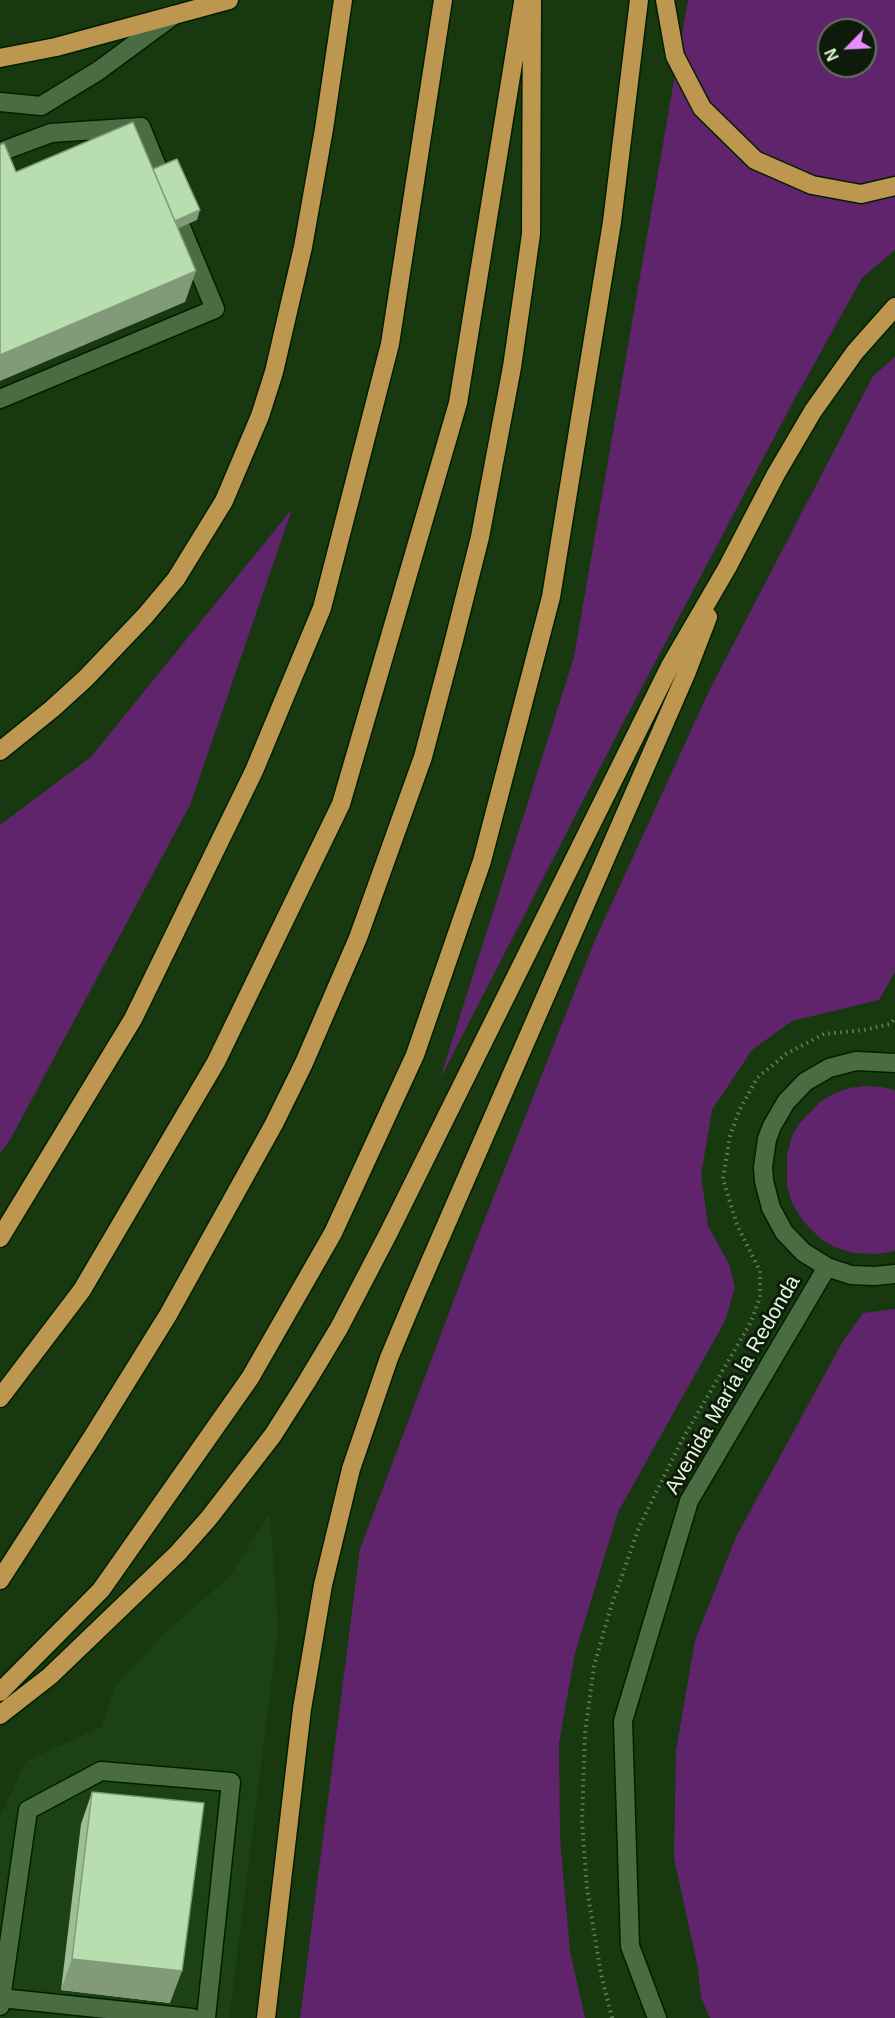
<!DOCTYPE html>
<html>
<head>
<meta charset="utf-8">
<style>
	body { margin:0 }
	#map { position:relative; width:895px; height:2018px; overflow:hidden; background:#183810; font-family:Arial,sans-serif }
	canvas { display:block }
	.north { position:absolute; left:817px; top:18px; width:60px; height:60px; box-sizing:border-box; background:#0e1b0b; border:2px solid #637360; border-radius:50%; rotate:246deg; font-size:16px; font-weight:700; line-height:24px; text-align:center; color:#e3f7df }
	.north::after { content:''; display:block; margin:auto; width:21px; height:27px; background:#e98dfe; clip-path:polygon(50% 0,100% 100%,50% 72%,0 100%) }
</style>
</head>
<body>
<div id="map">
<canvas width="895" height="2018"></canvas>
<div class="north">N</div>
</div>
<script>
const context = document.querySelector('canvas').getContext('2d');
context.lineJoin = 'round';
function paint(path, color) {
  context.fillStyle = color;
  context.fill(path, 'evenodd');
}
function shape(rows) {
  const path = new Path2D();
  for (const r of rows) {
    path.moveTo(r[0], r[1]);
    for (let i = 2; i < r.length; i += 2) path.lineTo(r[i], r[i + 1]);
  }
  return path;
}
function trace(path, color, width, dash) {
  context.strokeStyle = color;
  context.lineWidth = width;
  context.lineCap = dash ? 'butt' : 'round';
  context.setLineDash(dash || []);
  context.stroke(path);
}
function write(font, color, halo, rows, align = 'center') {
  context.font = font + ' Arial,sans-serif';
  context.lineWidth = 6;
  context.setLineDash([]);
  context.textBaseline = 'middle';
  context.strokeStyle = halo;
  context.fillStyle = color;
  for (const [text, x, y, turn = 0] of rows) {
    context.save();
    context.translate(x, y);
    context.rotate((+turn || 0) * Math.PI / 180);
    context.textAlign = isNaN(turn) ? turn : align;
    if (halo) context.strokeText(text, 0, 0);
    context.fillText(text, 0, 0);
    context.restore();
  }
}
paint(shape([
	[270,1513,278,1628,229,2018,0,2018,0,1817,26,1761,101,1727,117,1684,166,1632,230,1576]
]), '#1c4214');
paint(shape([
	[688,0,895,0,895,250,862,278,794,400,623,723,440,1079,574,657],
	[829,30,865,30,865,66,829,66],
	[895,357,895,972,879,1000,792,1021,752,1050,712,1110,701,1175,708,1226,729,1264,735,1287,725,1321,618,1512,575,1653,559,1743,560,1839,570,1951,585,2018,300,2018,360,1549,473,1249,595,940,710,689,873,376],
	[292,509,190,805,11,1138,0,1153,0,825,91,757],
	[864,1086,882,1087,895,1090,895,1251,878,1254,853,1253,837,1248,822,1240,803,1221,792,1203,787,1186,787,1155,792,1136,799,1124,820,1102,833,1094,849,1088],
	[895,1309,895,2018,710,2018,701,1998,698,1968,674,1858,676,1751,695,1640,736,1537,843,1341,863,1313]
]), '#60246d');
const minor = shape([
	[0,102,41,106,98,71,174,15],
	[0,152,51,133,141,127,160,174],
	[0,399,215,309,181,227],
	[895,1063,856,1061,829,1068,805,1082,786,1102,772,1126,767,1139,763,1167,764,1181,771,1208,784,1232,803,1252,827,1267,851,1275,875,1276,895,1274],
	[1,1998,192,2018],
	[0,2006,28,1810,101,1771,231,1782,206,2018],
	[657,2018,630,1946,623,1721,689,1501,827,1267]
]);
const highway = shape([
	[665,0,675,56,702,108,755,160,812,185,861,194,895,186],
	[0,58,56,47,229,0],
	[0,751,52,709,86,678,145,616,176,579,224,501,260,416,274,372,303,247,324,129,343,0],
	[0,1238,133,1019,254,771,322,608,390,344,443,0],
	[0,1398,82,1290,216,1062,341,804,458,403,523,2],
	[0,1580,93,1436,168,1315,274,1124,304,1063,358,938,423,757,453,644,480,537,512,367,524,284,531,234,532,0],
	[0,1692,101,1590,250,1378,333,1233,415,1055,482,861,551,597,612,222,639,0],
	[0,1715,50,1676,178,1553,209,1518,273,1435,306,1383,339,1328,388,1234,670,666,727,568,776,474,813,411,855,352,895,307],
	[266,2018,302,1709,323,1585,351,1469,389,1358,415,1296,686,674,708,617]
]);
trace(minor, '#001f00', 21);
trace(highway, '#001f00', 21);
trace(shape([
	[612,2018,601,1974,587,1889,582,1821,585,1733,594,1666,610,1610,639,1527,682,1440,751,1322,760,1297,760,1271,737,1225,723,1179,730,1136,739,1111,757,1078,786,1054,824,1034,864,1030,890,1024,895,1018]
]), '#64805e', 4, [1.5, 4.5]);
trace(minor, '#4a6c42', 18);
trace(highway, '#bd9650', 18);
paint(shape([
	[92,1792,170,2003,61,1990,81,1824]
]), '#9ebf96');
paint(shape([
	[200,210,197,220,165,234,168,225],
	[196,271,185,302,0,381,0,355],
	[72,1959,182,1971,170,2003,61,1990]
]), '#819b7a');
const building = shape([
	[133,122,196,271,0,355,0,145,4,143,16,172,133,122],
	[177,159,200,210,175,221,153,169,177,159],
	[92,1792,204,1803,182,1971,72,1959,92,1792]
]);
paint(building, '#b8deaf');
trace(building, '#819b7a', 1.5);
write('21px', '#e3f7df', '#0e1b0b', [
	["Avenida María la Redonda",733,1385,-60]
]);
</script>
</body>
</html>
